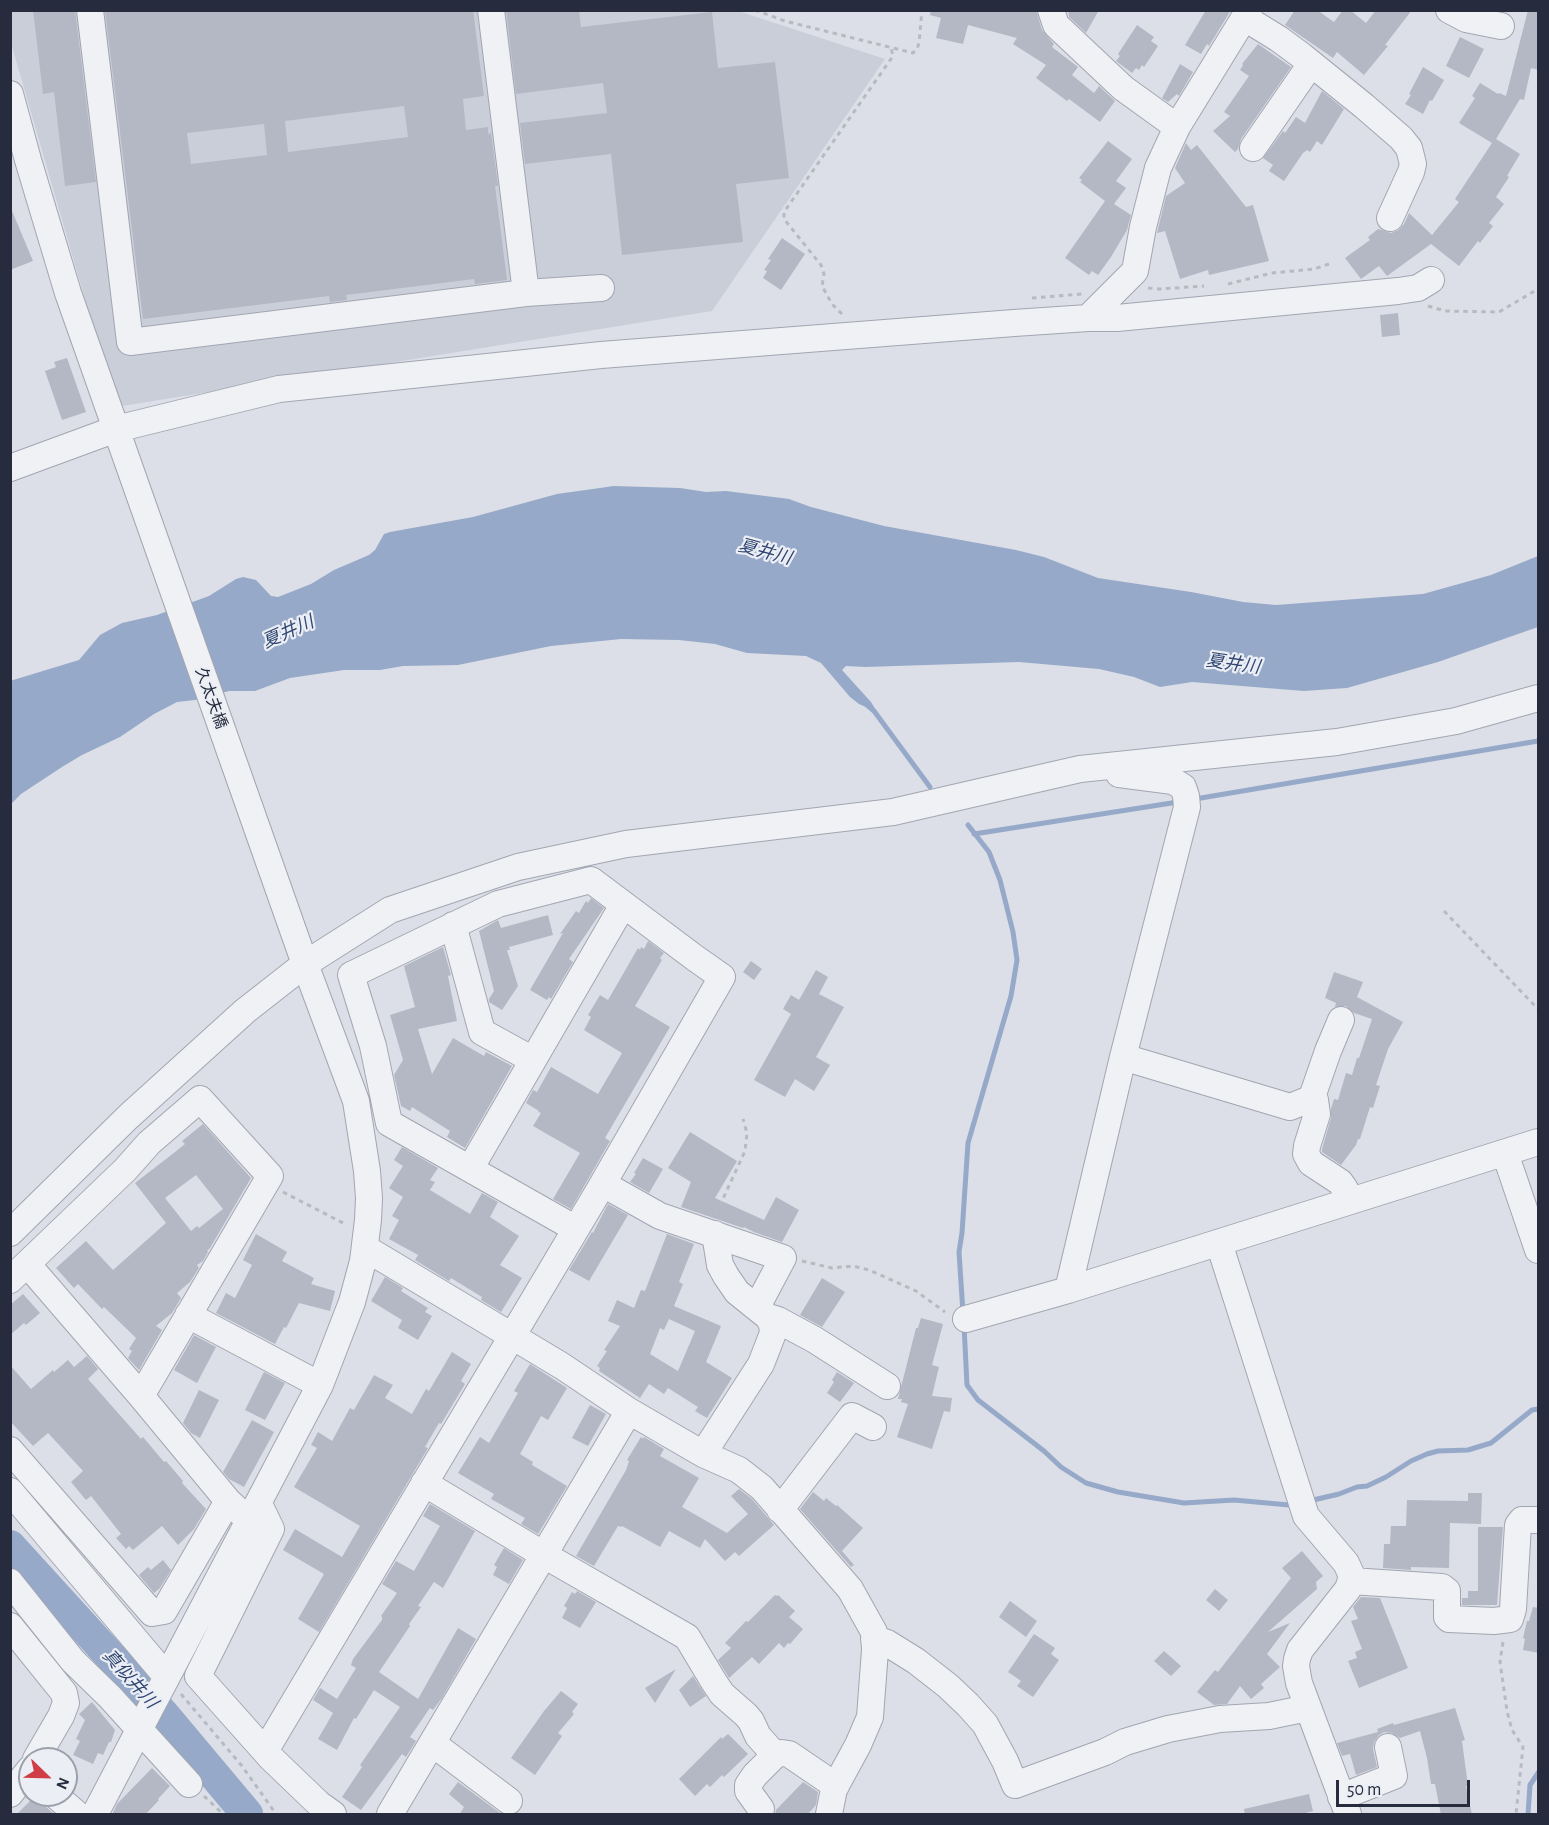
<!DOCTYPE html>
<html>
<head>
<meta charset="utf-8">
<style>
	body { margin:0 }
	#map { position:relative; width:1549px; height:1825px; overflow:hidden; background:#dcdfe7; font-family:"Alegreya Sans",sans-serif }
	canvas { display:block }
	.frame { position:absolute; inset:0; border:12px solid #262c3d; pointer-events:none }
	.north { position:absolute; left:18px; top:1747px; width:60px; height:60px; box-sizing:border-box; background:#eceef5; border:2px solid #9da0ab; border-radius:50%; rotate:113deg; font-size:16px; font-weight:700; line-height:24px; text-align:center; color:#262c3d }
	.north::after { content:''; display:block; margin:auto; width:21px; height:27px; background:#d03d45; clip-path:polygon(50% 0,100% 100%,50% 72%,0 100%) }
	.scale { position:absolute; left:1336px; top:1780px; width:134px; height:27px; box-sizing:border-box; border:3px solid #262c3d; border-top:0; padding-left:8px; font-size:18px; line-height:21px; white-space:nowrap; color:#262c3d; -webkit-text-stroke:4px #eceef5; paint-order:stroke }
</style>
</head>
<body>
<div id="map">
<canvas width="1549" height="1825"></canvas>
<div class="frame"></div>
<div class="north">N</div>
<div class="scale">50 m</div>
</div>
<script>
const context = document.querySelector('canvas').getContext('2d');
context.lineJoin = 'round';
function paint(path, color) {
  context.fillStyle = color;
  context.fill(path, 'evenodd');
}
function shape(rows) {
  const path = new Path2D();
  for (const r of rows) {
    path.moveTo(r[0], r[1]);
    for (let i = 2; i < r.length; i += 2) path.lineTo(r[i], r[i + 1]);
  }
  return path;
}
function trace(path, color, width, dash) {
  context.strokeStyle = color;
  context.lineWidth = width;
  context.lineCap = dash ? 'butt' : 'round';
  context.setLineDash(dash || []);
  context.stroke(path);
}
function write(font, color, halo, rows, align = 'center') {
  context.font = font + ' "Alegreya Sans","Noto Sans JP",sans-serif';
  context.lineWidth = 4.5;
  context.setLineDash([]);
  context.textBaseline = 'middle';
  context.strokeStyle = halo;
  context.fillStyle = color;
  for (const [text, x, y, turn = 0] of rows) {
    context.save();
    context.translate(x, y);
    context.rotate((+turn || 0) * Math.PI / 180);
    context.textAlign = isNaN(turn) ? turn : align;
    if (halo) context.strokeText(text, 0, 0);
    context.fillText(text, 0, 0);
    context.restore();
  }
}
paint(shape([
	[11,10,735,10,885,59,712,311,116,407,11,43]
]), '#caced9');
paint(shape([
	[614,486,680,488,706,492,726,491,789,499,811,507,884,526,1016,550,1044,557,1098,578,1191,592,1243,602,1276,605,1423,594,1491,575,1538,556,1538,627,1438,662,1347,688,1304,691,1192,682,1160,687,1134,677,1099,669,1019,662,865,667,846,666,842,670,871,702,877,712,859,704,850,697,821,663,806,656,747,653,715,644,679,640,621,639,551,646,458,665,403,666,380,670,344,670,290,678,255,691,229,691,195,700,177,702,154,714,120,737,82,755,62,767,21,794,11,804,10,681,79,660,100,635,122,623,157,615,209,596,236,579,243,577,256,580,271,596,278,597,311,584,334,570,369,555,375,550,384,534,390,532,473,517,557,494]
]), '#96a9c8');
trace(shape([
	[867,705,874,711,930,787],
	[1195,799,1538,741],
	[974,834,1178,802],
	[963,1313,959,1252,962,1233,968,1143,1011,996,1017,960,1013,932,1000,880,989,852,968,825],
	[964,1325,967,1385,978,1400,1044,1451,1061,1467,1086,1483,1118,1492,1184,1503,1234,1500,1289,1505,1294,1504],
	[1309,1501,1339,1494,1357,1487,1367,1486,1386,1477,1411,1461,1427,1454,1438,1451,1468,1450,1491,1443,1532,1410,1538,1409],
	[1528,1814,1530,1785,1538,1773]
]), '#96a9c8', 5);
trace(shape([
	[10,1546,164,1715,247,1814]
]), '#96a9c8', 32);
paint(shape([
	[33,10,75,10,96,182,65,186,54,92,43,94],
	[105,10,473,10,484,96,463,99,466,130,488,127,488,134,491,133,498,186,495,186,507,280,475,284,474,279,346,295,347,300,330,302,329,296,143,319],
	[404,106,408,137,288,152,285,121],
	[264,124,267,155,191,164,187,133],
	[506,10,579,10,581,27,712,12,718,68,775,62,789,178,736,184,743,242,622,255,611,154,525,164,520,123,607,113,603,83,516,94],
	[931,10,1036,10,1042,30,1054,44,1052,47,1078,67,1072,75,1094,93,1099,86,1115,101,1100,122,1069,99,1067,101,1036,78,1046,65,1013,44,1017,38,968,25,963,44,936,38,941,18,930,15],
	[1068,10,1099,10,1086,33,1069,17],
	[1206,10,1231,10,1209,46,1207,44,1201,54,1185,45],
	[1295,10,1317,10,1334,22,1343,10,1350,10,1366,23,1376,10,1412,10,1385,45,1388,46,1364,75,1337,52,1333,58,1285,25],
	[1528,10,1539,10,1539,70,1531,68,1524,100,1520,99,1496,139,1520,154,1507,176,1509,177,1496,197,1504,204,1489,223,1493,226,1480,243,1478,241,1459,266,1431,244,1387,276,1379,266,1361,279,1345,258,1370,240,1368,237,1378,229,1391,233,1398,230,1404,224,1409,213,1432,235,1459,202,1455,199,1492,143,1459,123,1475,98,1472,96,1480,83,1498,94,1499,93,1506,96],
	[1137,25,1154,37,1151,41,1158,46,1144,67,1142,65,1139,70,1136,68,1132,73,1116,61,1120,56,1118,54],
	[1460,37,1484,49,1469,78,1446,66],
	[1258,44,1291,67,1241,139,1238,149,1235,152,1213,131,1230,116,1224,112,1249,76,1240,70,1243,65,1242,64],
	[1180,64,1193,72,1179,96,1177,94,1168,102,1162,98],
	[1423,67,1444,80,1432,101,1430,100,1423,114,1405,104,1411,95,1409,94],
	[1322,91,1344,109,1322,145,1317,141,1310,152,1307,150,1303,153,1284,181,1269,171,1273,165,1263,158,1283,131,1285,133,1296,117,1305,123],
	[1108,141,1132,159,1116,181,1126,188,1114,204,1131,215,1127,230,1111,257,1098,275,1092,271,1089,275,1065,258,1105,201,1080,182,1082,180,1079,178],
	[1186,143,1191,150,1197,145,1246,207,1253,205,1269,261,1209,275,1208,270,1180,279,1165,231,1157,233,1166,196,1185,183,1175,168],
	[10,206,33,261,10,270],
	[782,238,805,254,781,290,763,278,767,271,764,270,771,260,768,259],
	[1398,313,1400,335,1382,337,1380,315],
	[67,358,86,412,62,420,45,371,56,367,54,362],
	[591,898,604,908,569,959,573,962,551,999,549,997,547,1000,530,990,563,933,560,934,576,911,579,913,586,901,588,903],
	[548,915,553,935,509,947,510,950,507,950,518,986,502,1010,489,1002,489,999,494,991,479,931,498,920,501,928],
	[648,941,664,953,660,958,662,960,635,1006,670,1027,605,1138,610,1141,571,1209,553,1199,580,1153,533,1126,541,1113,538,1112,539,1111,526,1103,533,1090,537,1092,551,1067,598,1094,622,1053,584,1030,591,1017,588,1015,600,995,608,1000,638,948,640,950,641,947,644,949],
	[443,947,451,975,448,976,457,1021,418,1029,432,1074,453,1038,484,1056,486,1052,512,1066,465,1148,447,1137,450,1131,412,1107,410,1111,401,1106,394,1075,403,1060,390,1015,415,1007,404,966],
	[751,961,762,969,754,980,743,972],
	[816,970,828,977,819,994,844,1007,816,1057,830,1065,814,1091,795,1079,785,1097,754,1080,791,1014,783,1009,791,995,799,1000],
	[1334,972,1363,982,1357,997,1403,1022,1388,1049,1376,1085,1380,1086,1373,1108,1370,1107,1360,1139,1358,1139,1356,1145,1341,1165,1322,1152,1322,1149,1331,1118,1331,1109,1334,1099,1338,1100,1346,1073,1352,1075,1357,1058,1359,1058,1372,1019,1354,1013,1346,1006,1335,1007,1336,1003,1325,998],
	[203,1124,251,1178,210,1248,207,1251,208,1252,203,1261,197,1265,199,1268,190,1282,177,1293,181,1298,172,1313,156,1326,162,1330,139,1370,128,1358,132,1351,129,1349,136,1338,104,1307,102,1309,78,1284,74,1288,56,1268,86,1241,113,1270,166,1223,135,1183,175,1152,185,1144,182,1141],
	[196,1175,223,1209,199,1228,197,1226,191,1231,165,1198],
	[690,1132,737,1161,715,1198,764,1220,776,1197,799,1210,782,1242,754,1232,744,1227,743,1228,681,1207,691,1182,668,1168],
	[402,1147,438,1168,430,1180,435,1182,430,1190,470,1214,482,1193,498,1202,490,1217,519,1236,500,1265,522,1278,501,1312,481,1300,482,1297,451,1278,449,1281,415,1260,418,1255,389,1239,399,1220,392,1216,403,1197,389,1188,403,1166,394,1160],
	[643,1158,663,1169,649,1193,630,1182,636,1174,634,1173],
	[608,1204,628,1215,589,1281,569,1270,592,1232,593,1233],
	[256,1234,287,1252,282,1261,314,1278,311,1284,335,1291,330,1311,299,1303,286,1328,284,1327,275,1344,216,1313,226,1293,235,1298,252,1265,243,1260],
	[667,1234,694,1244,679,1282,683,1284,674,1306,721,1326,706,1362,732,1378,707,1418,695,1411,698,1407,668,1388,664,1394,649,1384,640,1398,599,1371,600,1368,597,1366,607,1351,604,1350,620,1326,608,1321,617,1300,634,1308,641,1290,645,1291],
	[669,1319,695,1331,678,1371,650,1354,660,1328,664,1330],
	[385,1277,403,1288,401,1291,428,1308,425,1312,432,1316,418,1340,398,1328,402,1320,371,1301],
	[822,1278,845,1292,822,1327,800,1315],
	[23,1294,40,1313,26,1325,24,1323,10,1335,10,1305],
	[921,1318,943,1324,932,1365,939,1367,932,1396,952,1398,950,1412,944,1411,932,1449,897,1437,908,1404,901,1402,902,1399,898,1399,916,1328,918,1328],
	[194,1335,216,1347,197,1383,174,1370],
	[452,1352,471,1364,461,1381,465,1384,441,1424,439,1423,425,1447,428,1448,319,1632,298,1619,324,1574,283,1550,295,1529,342,1557,360,1526,294,1487,317,1448,311,1445,318,1432,332,1441,350,1408,354,1410,374,1375,393,1385,385,1398,412,1414,426,1389,429,1391],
	[87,1356,98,1369,88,1379,141,1439,143,1437,164,1462,166,1461,183,1481,182,1483,206,1509,194,1529,178,1545,162,1526,133,1550,129,1546,126,1549,116,1538,121,1534,91,1496,86,1500,71,1482,83,1471,48,1433,33,1446,10,1421,10,1365,31,1389,53,1370,54,1372,68,1360,74,1367],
	[530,1364,567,1388,548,1420,541,1416,520,1454,533,1462,532,1465,567,1486,538,1534,521,1524,525,1518,491,1499,494,1494,458,1473,480,1437,489,1443,518,1393,514,1391],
	[264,1372,285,1383,265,1420,245,1410],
	[837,1372,854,1383,840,1402,827,1393,834,1382,832,1380],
	[199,1390,219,1400,200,1438,191,1433,183,1423],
	[590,1405,606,1414,588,1446,572,1438],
	[252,1420,274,1432,244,1487,229,1479,223,1472],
	[641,1437,643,1439,644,1437,664,1449,660,1456,699,1478,682,1507,727,1533,748,1514,731,1496,739,1489,752,1499,774,1525,739,1556,735,1552,725,1561,705,1539,700,1548,669,1531,660,1547,622,1526,621,1527,618,1526,594,1566,576,1556,626,1470,629,1461,627,1460],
	[813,1492,824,1501,826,1498,836,1506,837,1505,863,1528,842,1551,854,1565,851,1567,800,1509],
	[1468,1493,1482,1493,1481,1524,1450,1523,1449,1568,1411,1567,1411,1570,1383,1568,1384,1544,1390,1544,1391,1526,1406,1526,1407,1500,1468,1501],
	[430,1504,475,1531,443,1588,434,1582,418,1606,421,1607,409,1624,410,1626,379,1672,418,1699,458,1628,476,1639,442,1698,433,1710,430,1708,410,1737,416,1741,406,1757,402,1754,361,1810,342,1797,362,1767,360,1765,400,1707,374,1690,356,1719,354,1718,337,1750,318,1739,333,1713,313,1700,320,1688,337,1699,356,1668,351,1665,353,1659,382,1620,382,1617,381,1616,397,1593,382,1584,396,1561,414,1571,440,1526,423,1516],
	[1478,1527,1503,1527,1497,1605,1462,1605,1462,1598,1468,1598,1468,1591,1478,1591],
	[504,1548,523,1560,509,1584,493,1575,497,1567,494,1565],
	[1302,1551,1323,1576,1316,1582,1317,1589,1268,1632,1290,1623,1267,1654,1280,1667,1261,1684,1264,1688,1251,1699,1240,1686,1227,1704,1214,1705,1197,1692,1215,1670,1218,1672,1291,1578,1282,1568],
	[163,1560,171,1570,160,1588,154,1593,139,1575,148,1567,151,1570],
	[1215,1589,1228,1600,1219,1611,1206,1600],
	[577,1591,596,1602,580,1628,562,1618,567,1608,564,1606,572,1592,575,1594],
	[775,1595,777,1596,778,1595,795,1611,789,1617,803,1629,790,1644,788,1643,784,1648,779,1643,759,1664,752,1657,729,1678,718,1660,731,1648,725,1643,746,1621,748,1622],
	[1361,1597,1380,1598,1408,1668,1359,1688,1348,1661,1357,1658,1355,1652,1362,1649,1351,1621,1358,1619,1353,1607],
	[1010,1601,1037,1621,1026,1637,999,1617],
	[1533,1607,1539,1608,1539,1653,1523,1650,1525,1639,1523,1638,1527,1621,1529,1621],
	[1034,1634,1055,1648,1051,1654,1059,1660,1033,1697,1017,1686,1021,1681,1008,1672],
	[1164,1651,1181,1666,1171,1676,1154,1661],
	[676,1669,655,1703,645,1688],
	[693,1676,706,1696,690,1707,679,1690],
	[561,1691,578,1704,572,1712,574,1714,558,1733,562,1736,535,1775,511,1758,544,1711],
	[92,1702,115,1730,111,1742,109,1742,103,1755,98,1753,93,1764,73,1755,80,1741,76,1739,85,1720,79,1714],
	[1455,1708,1465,1740,1462,1741,1468,1786,1466,1786,1472,1815,1441,1815,1435,1784,1431,1784,1427,1758,1420,1731,1400,1738,1392,1733,1384,1732,1379,1735,1374,1742,1373,1749,1377,1767,1356,1775,1350,1754,1342,1756,1337,1743,1378,1732,1377,1729,1393,1723,1394,1725],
	[728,1734,748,1754,724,1777,722,1775,710,1787,707,1784,695,1796,679,1779,721,1737,722,1739],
	[152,1768,170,1786,158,1799,159,1800,145,1815,112,1815,117,1804],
	[458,1782,500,1813,504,1815,459,1815,464,1807,449,1794],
	[803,1782,818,1792,816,1805,807,1815,775,1815,776,1810],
	[1309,1794,1313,1811,1298,1815,1245,1815,1244,1809],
	[36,1795,40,1795,41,1800,45,1806,55,1815,16,1815]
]), '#b4b8c4');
const minor = shape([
	[90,10,130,342,526,293,601,288],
	[491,10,526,293],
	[1051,10,1056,25,1123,88,1177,127],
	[1449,10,1466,19,1501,26],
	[1245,18,1279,39,1302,56,1364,106,1401,138,1409,148,1413,164,1411,172,1390,218],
	[10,94,28,160,68,293,305,964,356,1101,367,1171,369,1198,368,1220,363,1261,352,1302,320,1385,95,1814],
	[1253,148,1311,64],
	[1088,318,1135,271,1143,227,1158,168,1177,127,1249,10],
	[10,468,116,429,279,389,601,355,1014,323,1088,318,1117,318,1398,291,1418,288,1431,280],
	[453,925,482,1032,533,1060],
	[1123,1057,1290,1107,1305,1101,1315,1100,1317,1114,1307,1146,1306,1154,1311,1163,1340,1182,1345,1189,1344,1202],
	[1311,1100,1328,1051,1341,1020],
	[1505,1153,1538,1250],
	[470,1169,623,905],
	[603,1184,660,1216,783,1258,757,1307],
	[10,1233,128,1117,245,1011,305,964,390,910,518,867,626,844,893,812,1080,769,1337,742,1456,721,1538,698],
	[1219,1243,1306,1516,1346,1563,1352,1576,1348,1589,1300,1650,1297,1659,1296,1666,1299,1683,1348,1814],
	[365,1248,562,1366,629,1411,703,1454,739,1470,762,1488,850,1589,874,1632,875,1650,870,1717,858,1745,834,1789,829,1814],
	[28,1265,141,1396,228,1501,241,1513],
	[10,1280,125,1170,149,1143,200,1099,270,1176,141,1396],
	[1068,1290,1123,1057,1187,807,1186,796,1183,787,1173,781,1119,774],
	[188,1315,320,1385],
	[768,1317,778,1320,815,1340,887,1386],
	[966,1319,1068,1290,1538,1142],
	[10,1450,152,1613,164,1611,228,1501],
	[703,1454,761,1364,773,1333,772,1324,768,1317,737,1292,726,1276,720,1265,715,1234],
	[424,1483,544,1555,687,1637,714,1682,722,1694,746,1715,751,1721,758,1736,775,1755],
	[10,1491,166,1676],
	[259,1504,271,1529,198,1676,271,1758,319,1804,333,1814],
	[780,1510,852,1416,873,1427],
	[1351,1581,1442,1587,1447,1591,1447,1617,1449,1619,1494,1621,1510,1619,1513,1609,1518,1525,1522,1520,1538,1520],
	[10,1582,73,1661,110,1697,189,1784],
	[10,1626,64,1693,66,1703,61,1716,36,1759],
	[874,1639,887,1643,916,1661,948,1686,968,1705,985,1724,1005,1761,1015,1785,1105,1752,1125,1742,1168,1729,1220,1719,1269,1716,1308,1708],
	[432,1743,509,1801],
	[265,1751,598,1192,722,977,695,958,591,880,498,904,351,975,373,1046,389,1123,576,1229],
	[10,1794,30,1769],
	[55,1795,77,1814],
	[1341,1797,1394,1776,1388,1747],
	[761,1809,748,1791,748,1785,755,1775,775,1755,782,1753,789,1754,836,1786],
	[390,1814,629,1411]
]);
trace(minor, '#a2a6b1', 28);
trace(shape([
	[755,10,785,21,913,53,917,49,919,43,922,10],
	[1228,284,1272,273,1314,269,1329,264],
	[1148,288,1160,289,1204,286],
	[1032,298,1082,294],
	[1428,306,1445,311,1499,312,1538,289],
	[842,314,832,304,822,286,824,274,821,265,784,219,784,212,893,56,891,48],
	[1444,911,1538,1009],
	[283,1192,347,1225],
	[716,1214,745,1151,747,1133,743,1119],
	[802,1261,832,1268,853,1266,869,1270,916,1291,945,1312],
	[1503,1642,1500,1662,1507,1711,1512,1730,1523,1747,1516,1814],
	[181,1694,242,1766,276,1814],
	[204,1796,223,1814]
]), '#b7bac1', 3, [4.5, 4.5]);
trace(minor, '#eff1f5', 26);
write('16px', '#262c3d', '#eceef5', [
	["久太夫橋",211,698,70]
]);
write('italic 18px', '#304772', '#eceef5', [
	["夏井川",765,552,15],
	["夏井川",288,632,-24],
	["夏井川",1233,664,8],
	["真似井川",130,1679,48]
]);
</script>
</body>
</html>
